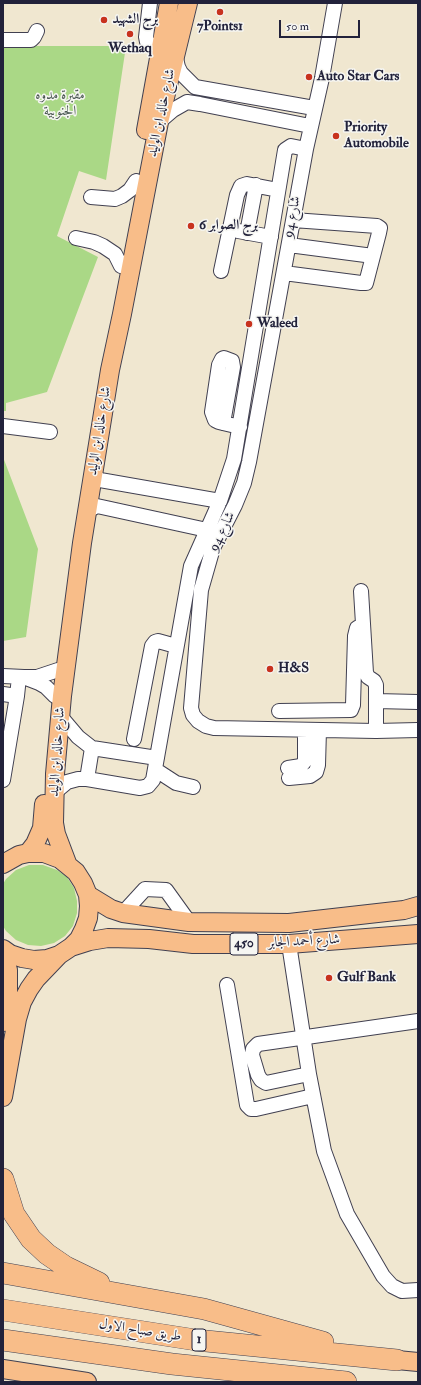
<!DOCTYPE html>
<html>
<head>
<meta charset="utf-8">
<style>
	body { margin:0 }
	#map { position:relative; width:421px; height:1385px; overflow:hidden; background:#f0e7d0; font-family:"IM FELL Double Pica",serif }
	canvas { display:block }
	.frame { position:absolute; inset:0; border:4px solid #22223b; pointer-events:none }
	.scale { position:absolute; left:279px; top:20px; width:81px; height:18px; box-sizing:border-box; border:2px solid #22223b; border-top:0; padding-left:5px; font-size:12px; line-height:14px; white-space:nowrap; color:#22223b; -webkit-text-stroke:3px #f6f6f2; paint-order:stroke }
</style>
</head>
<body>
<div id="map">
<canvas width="421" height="1385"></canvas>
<div class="frame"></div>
<div class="scale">50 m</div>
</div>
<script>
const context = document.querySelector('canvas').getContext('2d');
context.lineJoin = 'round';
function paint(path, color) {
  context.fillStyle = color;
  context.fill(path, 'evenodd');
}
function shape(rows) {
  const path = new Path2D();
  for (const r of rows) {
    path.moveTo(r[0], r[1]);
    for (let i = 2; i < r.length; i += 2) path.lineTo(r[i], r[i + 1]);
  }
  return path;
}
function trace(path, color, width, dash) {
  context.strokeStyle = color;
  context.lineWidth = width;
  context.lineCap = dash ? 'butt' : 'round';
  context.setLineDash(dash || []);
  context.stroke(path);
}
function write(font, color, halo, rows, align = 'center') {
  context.font = font + ' "IM FELL Double Pica",Amiri,serif';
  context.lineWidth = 3;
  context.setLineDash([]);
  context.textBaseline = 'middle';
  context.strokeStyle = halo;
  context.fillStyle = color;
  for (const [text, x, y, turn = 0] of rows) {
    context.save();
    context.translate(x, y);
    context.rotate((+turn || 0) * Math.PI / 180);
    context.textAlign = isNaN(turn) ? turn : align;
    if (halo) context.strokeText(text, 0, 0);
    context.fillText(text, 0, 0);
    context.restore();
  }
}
paint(shape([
	[3,46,126,46,106,180,79,171,57,236,98,257,47,392,6,403,6,411,3,411],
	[3,457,38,549,26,637,3,641],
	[29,865,43,865,57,870,67,877,74,888,77,901,77,913,73,926,65,936,54,943,41,946,28,945,16,940,6,931,3,926,3,884,6,879,16,870]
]), '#aad886');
const minor = shape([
	[150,3,146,37,147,42,152,45,161,47],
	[335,3,322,78,306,149,249,462,244,483,235,505,213,548,201,590,191,708,193,715,198,721,206,726,214,728,376,731,418,730],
	[3,40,31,40,34,37,37,31],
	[175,54,178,67,181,73,195,87,314,108],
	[159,122,173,110,187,102,200,104,310,126],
	[91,197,115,199,122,196,130,190,136,181],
	[238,231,271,237],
	[247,233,256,185],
	[76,238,94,242,103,246,115,254,121,266],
	[289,245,373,256],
	[221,271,237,195,241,186,247,184,278,190],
	[284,273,361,283,366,283,379,233,380,228,377,226,293,220],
	[223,423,233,367,232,361,224,358,222,359,219,365,212,412,215,420,219,422,223,423,240,427],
	[3,426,50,432],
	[93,474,100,480,220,501],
	[87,511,97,506,207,530],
	[361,591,366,673,368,677,374,681,376,685,376,731],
	[3,676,24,677,37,677,58,670],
	[26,678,39,683,46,687,55,696],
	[3,694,17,696],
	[376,701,418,702],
	[279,711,351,710,353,705,355,636,357,628,363,625],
	[61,717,78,737,92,748,157,758],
	[134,739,152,646,155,642,158,641,176,646],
	[288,768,301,766,305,761,305,730],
	[156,770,176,783,193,787],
	[289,778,310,776,316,772,318,765,319,730],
	[87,779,92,748],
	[3,780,17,696,19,677],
	[55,792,67,782,78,779,87,779,140,788,148,786,153,780,191,566,220,501,234,459,285,150,291,146,306,149],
	[123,913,145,889,166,890,189,922],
	[289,944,309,1074,324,1151,347,1214,383,1276,392,1286,402,1291,418,1290],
	[227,985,247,1105,251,1109,256,1109,313,1096],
	[309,1074,266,1083,261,1080,258,1075,252,1055,253,1049,258,1044,418,1021]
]);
const major = shape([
	[146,130,169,3],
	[28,853,35,844,42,828,44,804],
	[67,863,56,834,54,823,55,774,62,696,82,543,110,370,122,314,159,122,188,3],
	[3,864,19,855,28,853,44,853,60,859,76,872,83,883,88,895,89,906,88,918,84,929,79,939,71,947,59,955,47,959,34,960,22,958,10,954,3,949],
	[88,895,111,909,123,913,189,922,289,923,404,910,418,906],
	[71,947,90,941,108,938,149,939,193,944,289,944,418,934],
	[3,955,8,970,8,996,3,1022],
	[3,1097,17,1019,22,1002,29,989,36,979,59,955],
	[397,1360,418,1362],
	[3,1369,87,1382]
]);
const highway = shape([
	[3,1179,14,1214,31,1239,47,1254,66,1267,99,1283],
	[3,1273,204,1309,323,1342],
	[3,1310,196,1340,397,1360],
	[3,1340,172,1364,346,1382]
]);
trace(minor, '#414051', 16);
trace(major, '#414051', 20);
trace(highway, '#414051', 22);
trace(minor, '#fff', 14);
trace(major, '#f8bd89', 18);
trace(highway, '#f8bd89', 21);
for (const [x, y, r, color] of [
	[220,12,4,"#c8321e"],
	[104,20,4,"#c8321e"],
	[130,34,4,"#c8321e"],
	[309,77,4,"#c8321e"],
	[336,136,4,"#c8321e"],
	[191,226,4,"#c8321e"],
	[249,324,4,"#c8321e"],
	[270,669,4,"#c8321e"],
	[329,978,4,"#c8321e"]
]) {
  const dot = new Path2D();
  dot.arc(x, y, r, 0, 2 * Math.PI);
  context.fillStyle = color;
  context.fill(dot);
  trace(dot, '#f6f6f2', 1.5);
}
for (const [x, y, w] of [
	[244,944,28],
	[199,1340,14]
]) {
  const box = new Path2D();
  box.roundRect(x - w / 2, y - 11, w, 22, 3);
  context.fillStyle = '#f6f6f2';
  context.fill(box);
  trace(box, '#22223b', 1);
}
write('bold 13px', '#22223b', null, [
	["450",244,944],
	["1",199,1340]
]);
write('bold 14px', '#22223b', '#f6f6f2', [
	["برج الشهيد",112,20],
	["7Points1",220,27,"center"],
	["Wethaq",130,49,"center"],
	["Auto Star Cars",317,77],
	["Priority",344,128],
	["Automobile",344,144],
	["برج الصوابر 6",199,226],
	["Waleed",257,324],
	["H&S",278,669],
	["Gulf Bank",337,978]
], 'left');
write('14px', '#4b5952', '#f6f6f2', [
	["مقبرة مدوه",60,96],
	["الجنوبية",60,112]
]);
write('14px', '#22223b', '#f6f6f2', [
	["شارع خالد ابن الوليد",162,113,-78],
	["شارع 94",293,217,-80],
	["شارع خالد ابن الوليد",100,431,-81],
	["شارع 94",223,532,-65],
	["شارع خالد ابن الوليد",58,752,-86],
	["شارع أحمد الجابر",304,942,-3],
	["طريق صباح الاول",140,1331,9]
]);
</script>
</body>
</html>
